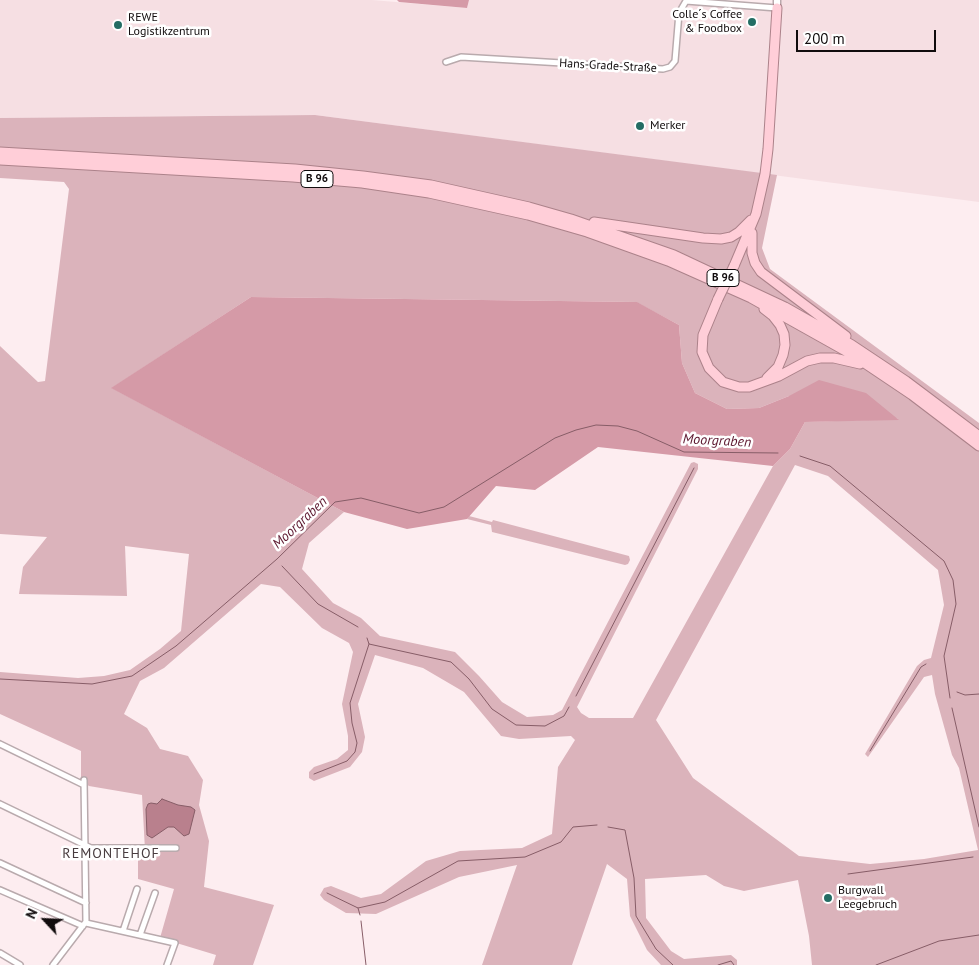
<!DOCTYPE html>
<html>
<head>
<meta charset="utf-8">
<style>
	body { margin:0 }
	#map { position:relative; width:979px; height:965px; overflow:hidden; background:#fdedf0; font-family:"PT Sans",sans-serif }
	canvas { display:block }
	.north { position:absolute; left:20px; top:895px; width:50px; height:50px; -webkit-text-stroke:4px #fff; paint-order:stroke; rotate:295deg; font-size:14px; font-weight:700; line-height:20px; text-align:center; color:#110c0d }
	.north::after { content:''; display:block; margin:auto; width:18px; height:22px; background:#110c0d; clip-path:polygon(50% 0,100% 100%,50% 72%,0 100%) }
	.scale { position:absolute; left:796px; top:30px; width:140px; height:22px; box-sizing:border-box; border:2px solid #110c0d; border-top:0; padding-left:6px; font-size:15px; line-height:18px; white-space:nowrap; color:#110c0d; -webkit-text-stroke:4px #fff; paint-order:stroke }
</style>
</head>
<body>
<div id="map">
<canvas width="979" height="965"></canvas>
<div class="north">N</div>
<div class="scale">200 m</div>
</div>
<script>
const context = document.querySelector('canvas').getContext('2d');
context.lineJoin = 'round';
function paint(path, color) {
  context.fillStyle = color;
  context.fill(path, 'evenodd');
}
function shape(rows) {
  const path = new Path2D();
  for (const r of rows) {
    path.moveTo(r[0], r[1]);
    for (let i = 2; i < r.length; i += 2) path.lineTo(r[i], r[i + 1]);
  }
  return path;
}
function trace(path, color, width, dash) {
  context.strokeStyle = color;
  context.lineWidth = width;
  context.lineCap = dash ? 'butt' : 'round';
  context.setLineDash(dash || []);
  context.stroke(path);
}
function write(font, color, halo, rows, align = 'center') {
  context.font = font + ' "PT Sans",sans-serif';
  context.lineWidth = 5;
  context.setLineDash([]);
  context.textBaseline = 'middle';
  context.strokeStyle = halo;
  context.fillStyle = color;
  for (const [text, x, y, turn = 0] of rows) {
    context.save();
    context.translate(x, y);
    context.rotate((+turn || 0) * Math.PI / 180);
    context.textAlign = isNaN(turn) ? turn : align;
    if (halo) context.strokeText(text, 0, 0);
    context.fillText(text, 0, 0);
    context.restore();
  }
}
paint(shape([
	[0,0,372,0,467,8,469,0,702,0,776,7,777,0,979,0,979,202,315,115,0,118]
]), '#f6dfe3');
paint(shape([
	[315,115,777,175,762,248,770,269,979,423,979,965,812,965,809,936,798,880,744,891,724,886,706,875,645,879,646,918,671,951,684,959,731,955,737,960,737,965,661,965,647,950,630,916,627,879,607,864,572,965,482,965,517,865,459,877,376,914,346,913,324,900,320,895,324,888,331,886,361,898,381,894,426,861,460,851,522,848,552,834,558,767,575,740,571,736,519,739,501,736,464,692,423,668,375,655,358,704,365,737,362,752,350,767,314,781,309,778,309,772,314,767,337,759,348,750,348,736,342,704,353,652,349,643,322,628,280,587,261,584,164,668,140,681,124,714,147,728,160,749,188,756,203,780,199,805,209,841,204,887,274,905,253,965,213,965,216,955,160,938,174,889,138,879,138,850,145,850,142,795,89,786,81,780,81,751,0,714,0,672,78,678,104,676,130,670,160,649,181,631,189,554,125,546,127,596,19,594,23,567,47,537,0,534,0,346,38,382,45,381,69,189,64,182,0,178,0,118],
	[251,297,636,302,679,325,682,363,695,393,727,409,759,408,789,396,898,419,805,422,790,449,773,466,633,718,589,718,581,713,577,707,698,469,698,464,694,462,691,463,562,710,553,715,527,717,502,702,479,676,455,652,380,636,361,618,333,603,302,569,309,543,344,512,112,388],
	[795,465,828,476,938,570,944,605,931,658,924,660,917,666,865,754,868,757,924,677,932,675,935,694,952,755,959,768,978,850,924,859,870,864,799,856,693,778,656,720],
	[469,516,492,522,493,520,629,556,630,560,628,564,625,565,492,532,491,525,467,519]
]), '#dbb3bb');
paint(shape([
	[397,0,469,0,467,8,399,2],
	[251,297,637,302,679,325,682,363,695,393,727,409,759,408,789,396,819,380,866,393,899,420,805,422,790,449,773,466,598,447,535,490,496,486,467,519,407,529,344,512,111,388]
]), '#d59aa7');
const water = shape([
	[162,799,178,805,191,807,195,810,189,834,184,836,174,827,168,827,152,838,147,835,146,809,148,804,151,803,157,804,162,799]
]);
paint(water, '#b9808d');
trace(water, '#875d67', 1);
trace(shape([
	[800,456,830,466,944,561,953,580,956,604,944,656,950,698],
	[282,566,318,604,358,627],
	[367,638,369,644,451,662,469,679,492,709,516,725,545,726,564,716,569,707],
	[0,679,92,684,132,676,176,646,277,559,335,502,361,498,419,513,444,507,555,438,576,430,596,425,618,426,637,431,684,452,778,453],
	[957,692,965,695,979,694],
	[576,696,694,468],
	[952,708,979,827],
	[870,751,921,667,926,664],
	[314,774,347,761,355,752,357,743,352,723,350,703,369,644],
	[608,827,625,830,634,878,636,916,656,949,673,965],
	[848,874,973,857],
	[327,893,358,908,385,902,458,861,525,857,561,842,573,827,597,825],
	[358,908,360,915],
	[361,921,366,965],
	[718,965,731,961,734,965],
	[876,965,939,941,979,935]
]), '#875d67', 1);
const minor = shape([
	[446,62,461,57,663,69,670,67,675,61,679,13,686,1,777,8],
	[0,744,84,785],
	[84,780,86,923],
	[0,804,91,848,176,848],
	[0,863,86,903],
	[0,890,83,926],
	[86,923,175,943,167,965],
	[123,931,137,889],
	[140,935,155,893],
	[0,953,20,965],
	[53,965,85,923]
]);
const tertiary = shape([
	[777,8,777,0]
]);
const trunk = shape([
	[0,152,295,169,363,176,431,185,529,207,571,219,674,255,785,307,852,345,906,381,979,436],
	[0,160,293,177,362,183,429,193,528,215,587,232,668,261,751,298,851,354,912,395,979,446],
	[594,222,703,238,721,239,731,237,739,232,751,220],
	[752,233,752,253,755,263,761,272,846,336],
	[734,266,756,214,765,174,768,149,777,8],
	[718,299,703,335,702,352,709,368,723,382,739,387,749,387,779,376,807,361,820,358,834,358,860,364],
	[764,309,773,316,780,325,784,334,785,345,783,355,778,367,767,378]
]);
trace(minor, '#b9aaad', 8);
trace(tertiary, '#b9aaad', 9);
trace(trunk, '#ac828a', 11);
trace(minor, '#fff', 5);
trace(tertiary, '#fff', 6);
trace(trunk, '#ffced8', 9);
const trunkBridge = shape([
	[718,299,734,266]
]);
trace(trunkBridge, '#ac828a', 11, []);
trace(trunkBridge, '#ffced8', 9);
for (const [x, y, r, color] of [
	[752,22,5,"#246d64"],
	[118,25,5,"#246d64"],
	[640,126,5,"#246d64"],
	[828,898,5,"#246d64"]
]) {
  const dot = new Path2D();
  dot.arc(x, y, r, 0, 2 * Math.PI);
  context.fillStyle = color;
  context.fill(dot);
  trace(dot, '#fff', 2);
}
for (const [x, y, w] of [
	[317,179,32],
	[723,278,32]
]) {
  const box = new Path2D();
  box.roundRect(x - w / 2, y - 8.5, w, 17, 4);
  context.fillStyle = '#fff';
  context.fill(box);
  trace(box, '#110c0d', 1);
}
write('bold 11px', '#110c0d', null, [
	["B 96",317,179],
	["B 96",723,278]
]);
write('12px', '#110c0d', '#fff', [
	["Colle´s Coffee",742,15,"right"],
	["& Foodbox",742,29,"right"],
	["REWE",128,18],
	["Logistikzentrum",128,32],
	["Merker",650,126],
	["Burgwall",838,891],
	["Leegebruch",838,905]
], 'left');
write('12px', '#110c0d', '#fff', [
	["Hans-Grade-Straße",608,66,3]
]);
write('italic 14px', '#5b152d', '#fff', [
	["Moorgraben",717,441,3],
	["Moorgraben",300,523,-43]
]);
context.letterSpacing = '1px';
write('14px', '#483c3f', '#fff', [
	["REMONTEHOF",111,854]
]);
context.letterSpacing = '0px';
</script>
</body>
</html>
